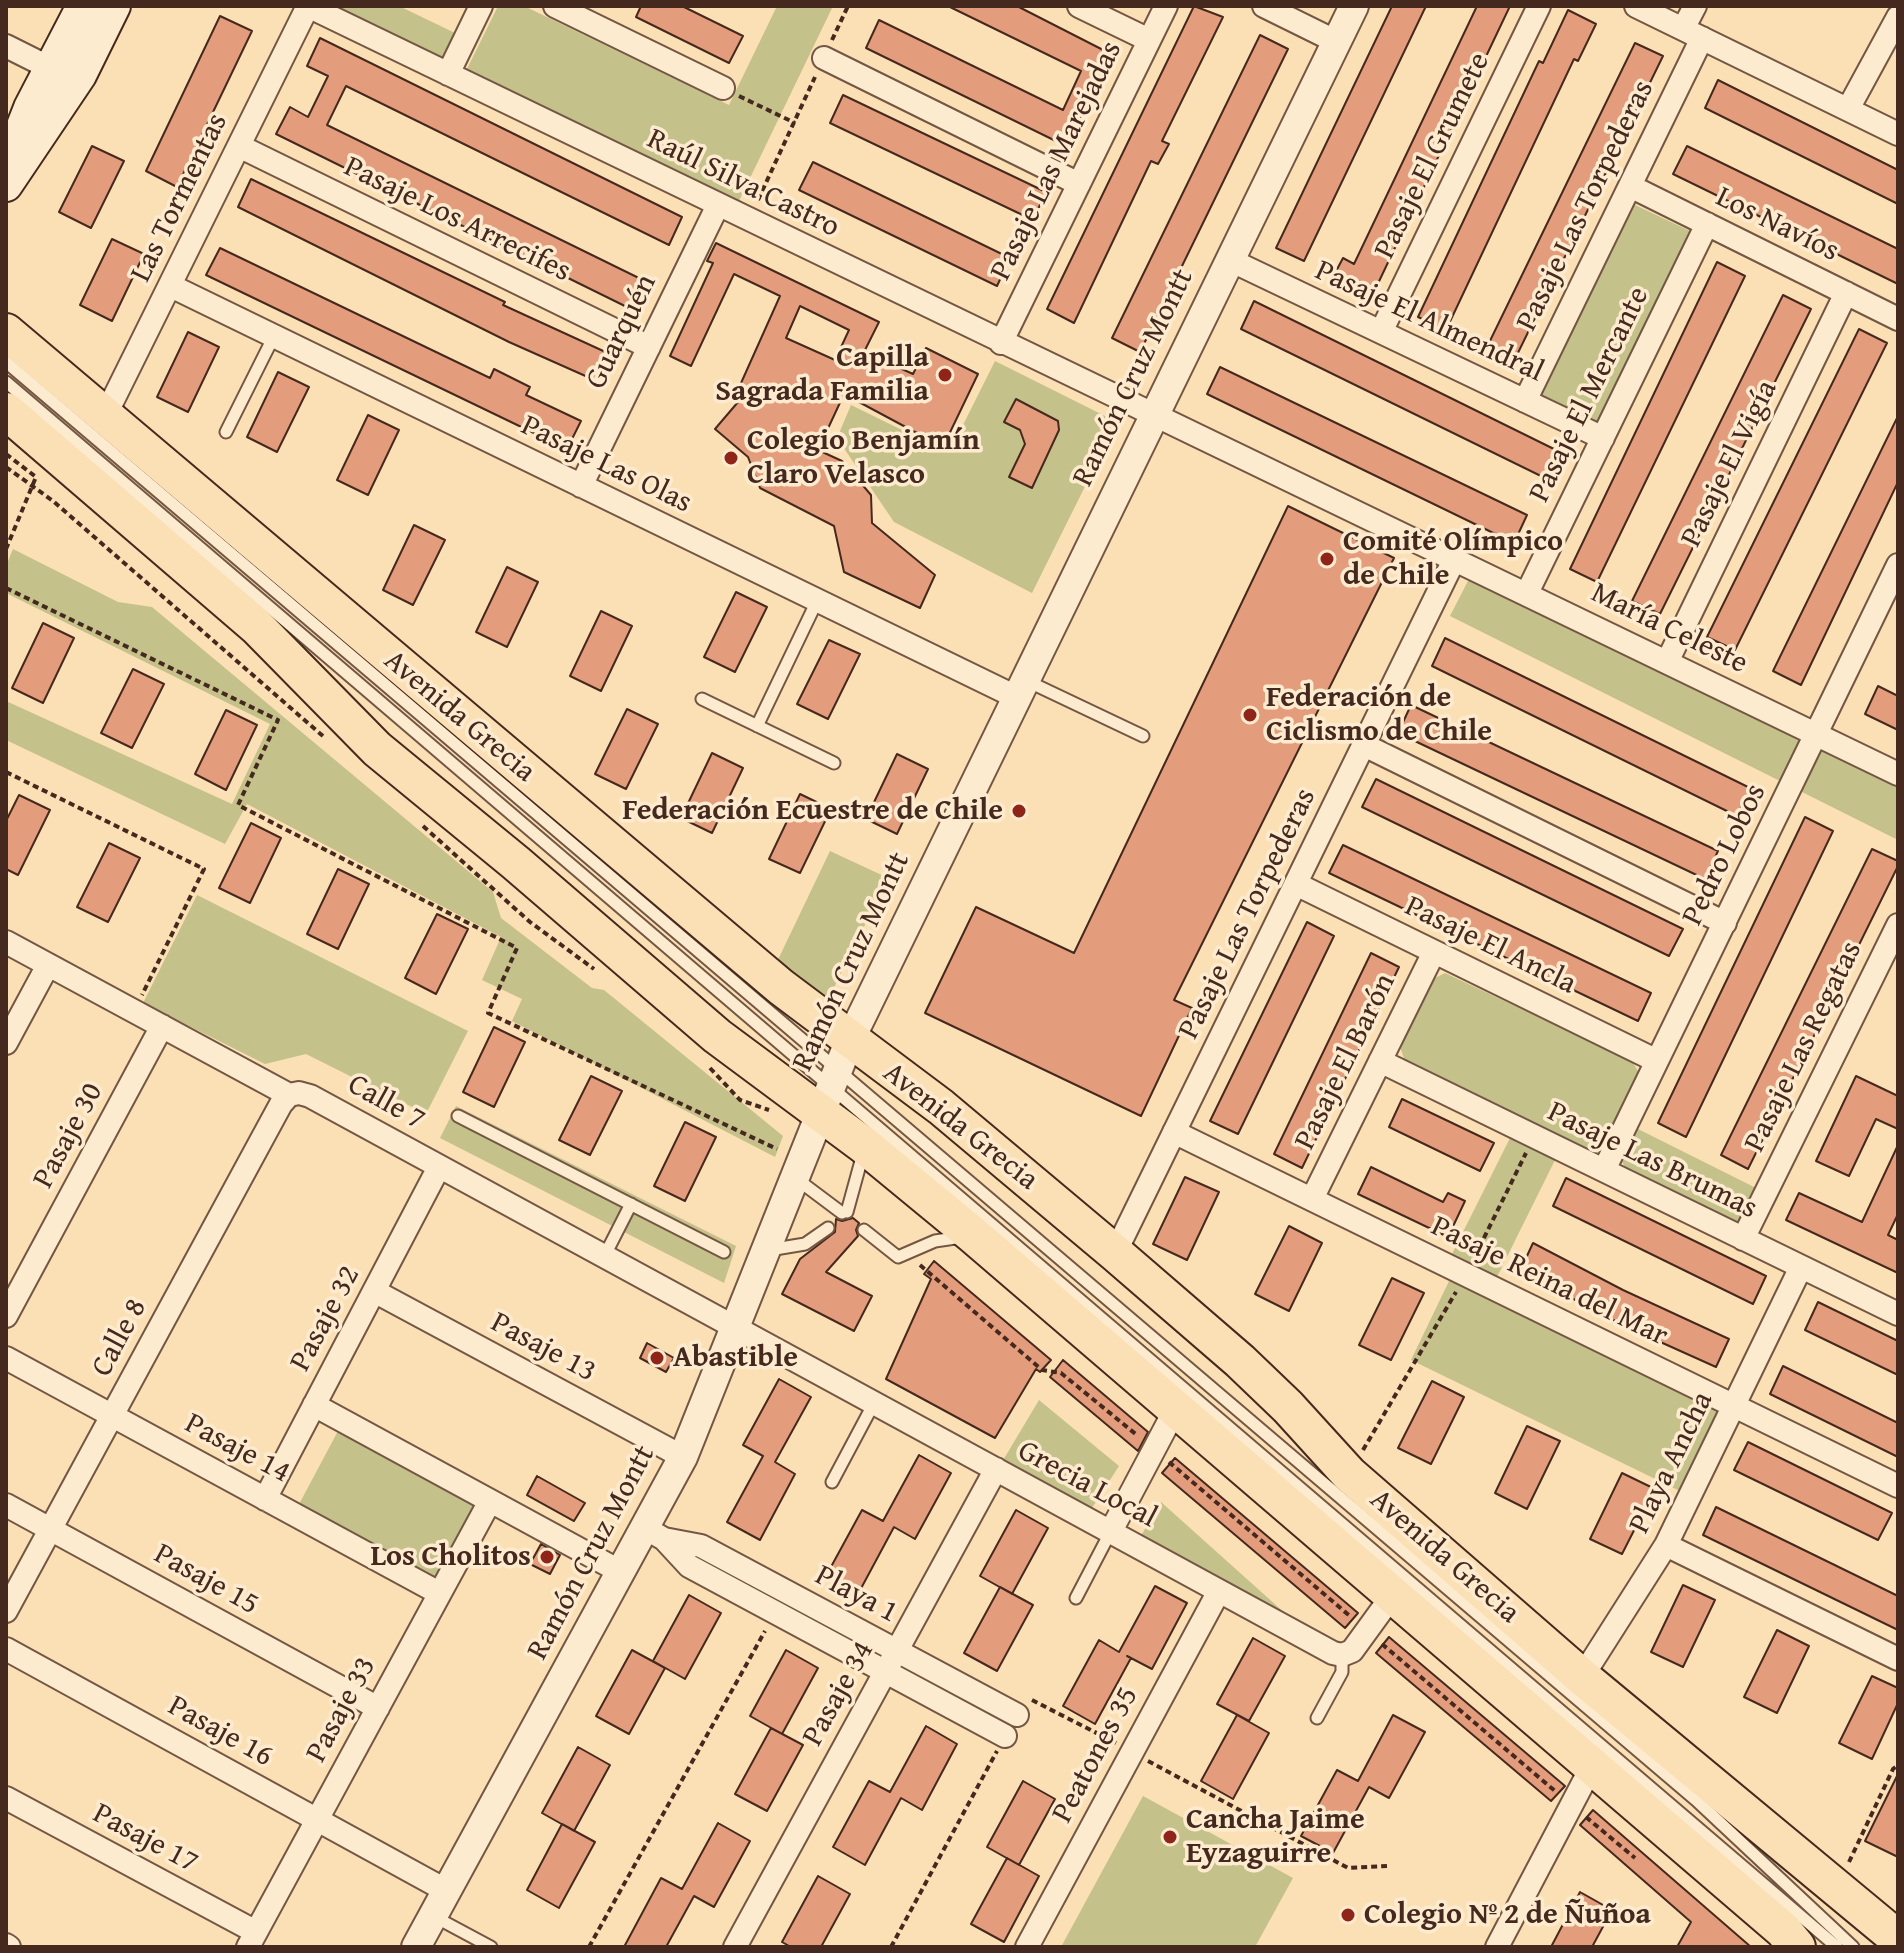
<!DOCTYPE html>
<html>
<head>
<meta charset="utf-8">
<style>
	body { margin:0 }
	#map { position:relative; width:1904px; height:1953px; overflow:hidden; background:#fce0b5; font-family:"Gentium Book Plus",serif }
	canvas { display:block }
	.frame { position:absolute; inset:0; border:8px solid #45291e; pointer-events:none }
</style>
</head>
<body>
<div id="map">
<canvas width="1904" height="1953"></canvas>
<div class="frame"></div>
</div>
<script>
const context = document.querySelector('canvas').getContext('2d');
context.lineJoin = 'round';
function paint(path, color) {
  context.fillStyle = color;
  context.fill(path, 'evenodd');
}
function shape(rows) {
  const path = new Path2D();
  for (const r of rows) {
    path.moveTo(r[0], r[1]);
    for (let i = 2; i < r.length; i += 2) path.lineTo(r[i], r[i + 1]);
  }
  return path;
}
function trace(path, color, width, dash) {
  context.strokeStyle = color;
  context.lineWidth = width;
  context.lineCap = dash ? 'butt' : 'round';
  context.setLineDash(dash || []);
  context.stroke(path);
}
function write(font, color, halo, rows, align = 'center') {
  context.font = font + ' "Gentium Book Plus",serif';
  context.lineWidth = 7;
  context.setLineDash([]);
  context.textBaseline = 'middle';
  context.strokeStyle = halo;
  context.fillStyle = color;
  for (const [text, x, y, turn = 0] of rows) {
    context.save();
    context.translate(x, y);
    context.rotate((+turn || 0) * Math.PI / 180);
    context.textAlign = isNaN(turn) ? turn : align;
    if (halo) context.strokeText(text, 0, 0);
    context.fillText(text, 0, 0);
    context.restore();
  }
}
paint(shape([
	[321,6,399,6,455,33,440,64],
	[498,6,524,6,729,105,777,6,833,6,737,205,465,73],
	[1631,203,1692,232,1597,427,1536,397],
	[995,361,1117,422,1032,593,894,522,837,438,851,405,949,453],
	[13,549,118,602,152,607,493,892,501,918,592,988,604,990,783,1136,775,1157,512,1021,522,999,482,980,501,937,247,804,225,844,6,740,6,701,232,804,270,724,6,593,6,566],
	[1469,579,1898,782,1898,840,1450,616],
	[830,851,888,878,824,1008,774,968],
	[197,895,468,1031,426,1114,306,1054,265,1064,143,1003],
	[1445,973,1632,1061,1639,1073,1603,1145,1588,1149,1406,1064,1400,1047,1433,979],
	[456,1106,736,1246,724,1283,440,1138],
	[1634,1127,1758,1189,1738,1229,1628,1173,1619,1156],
	[1512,1134,1557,1156,1495,1281,1450,1258],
	[1451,1277,1722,1410,1682,1492,1411,1360],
	[1039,1400,1119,1466,1090,1511,1002,1462],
	[338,1431,475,1504,434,1581,297,1508],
	[1161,1502,1287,1615,1281,1622,1139,1539],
	[1143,1796,1293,1878,1255,1947,1061,1947]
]), '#c4c18a');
const building = shape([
	[641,6,682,6,743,36,729,63,636,17,641,6],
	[948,6,1017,6,1111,54,1066,146,866,48,879,20,1063,110,1081,71,948,6],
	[1194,6,1223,17,1162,141,1169,144,1158,164,1151,161,1074,323,1047,309,1194,6],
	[1392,6,1426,6,1304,261,1276,248,1392,6],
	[1477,6,1510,6,1373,294,1334,275,1343,258,1354,264,1477,6],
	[1568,10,1596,24,1578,61,1574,59,1446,330,1418,317,1539,61,1543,63,1568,10],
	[220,16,252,31,177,187,146,171,220,16],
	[1260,35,1288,49,1140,352,1112,338,1260,35],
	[320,38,682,217,669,245,346,86,327,125,649,283,635,311,276,134,290,107,308,117,328,76,307,66,320,38],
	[1635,43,1663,56,1513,363,1486,349,1635,43],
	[1718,80,1898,170,1898,204,1705,108,1718,80],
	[843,95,1046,192,1033,220,830,123,843,95],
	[92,146,124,161,91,228,59,212,92,146],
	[1687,146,1898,249,1898,284,1673,174,1687,146],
	[813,162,1010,258,997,286,799,190,813,162],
	[251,179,505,302,503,305,612,355,599,382,509,342,238,207,251,179],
	[112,239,144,254,112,321,80,305,112,239],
	[716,243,879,322,864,352,913,374,926,348,978,374,943,447,844,394,818,450,842,461,871,495,872,523,935,575,920,608,844,572,834,526,760,488,748,457,715,429,744,395,737,392,780,296,734,274,691,366,670,356,713,263,707,261,716,243],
	[800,306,849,330,835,360,786,338,800,306],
	[220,248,490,378,494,369,530,387,526,395,581,421,567,449,206,275,220,248],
	[1717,262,1745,276,1597,582,1570,569,1717,262],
	[1783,295,1811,309,1660,614,1632,601,1783,295],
	[1254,301,1558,451,1545,478,1241,329,1254,301],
	[1859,329,1887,343,1735,650,1707,637,1859,329],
	[188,332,219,347,188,412,157,397,188,332],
	[1220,367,1527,515,1514,543,1207,394,1220,367],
	[278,372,309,387,277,452,247,437,278,372],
	[1016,399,1058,421,1059,430,1032,488,1009,477,1025,444,1020,430,1004,422,1016,399],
	[368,415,399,430,368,495,337,480,368,415],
	[1898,416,1898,482,1801,685,1773,671,1898,416],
	[1288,506,1394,558,1174,1000,1192,1008,1141,1116,925,1013,976,907,1074,953,1288,506],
	[414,525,445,540,413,605,383,590,414,525],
	[507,567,538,582,507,647,476,632,507,567],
	[736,592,767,607,735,672,704,657,736,592],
	[601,611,632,626,601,691,570,676,601,611],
	[43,623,74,638,43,703,12,688,43,623],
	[1445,638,1750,788,1737,816,1432,666,1445,638],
	[829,640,860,654,828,719,797,704,829,640],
	[133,669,164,684,132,748,101,733,133,669],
	[1878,686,1898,696,1898,730,1865,714,1878,686],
	[1411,705,1718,851,1705,879,1398,733,1411,705],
	[627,709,658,724,626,789,595,774,627,709],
	[226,710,257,725,226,790,195,774,226,710],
	[712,753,743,768,712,833,681,818,712,753],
	[897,754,928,769,897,834,866,819,897,754],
	[1376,779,1683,929,1669,956,1362,807,1376,779],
	[800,794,831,809,800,873,769,859,800,794],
	[19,795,50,810,18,875,6,869,6,821,19,795],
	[1805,817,1833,831,1686,1137,1658,1123,1805,817],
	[251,823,281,838,250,903,219,888,251,823],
	[109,843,140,858,108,922,77,907,109,843],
	[1343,845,1651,993,1638,1021,1329,873,1343,845],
	[1872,849,1898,861,1898,866,1748,1169,1721,1155,1872,849],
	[338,869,369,884,338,949,307,934,338,869],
	[437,914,468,929,436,994,405,978,437,914],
	[1307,922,1334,936,1238,1134,1210,1121,1307,922],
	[1371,953,1399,967,1302,1168,1274,1154,1371,953],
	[494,1027,525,1042,494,1107,463,1092,494,1027],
	[591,1076,622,1091,590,1155,559,1140,591,1076],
	[1856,1076,1898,1096,1898,1129,1876,1119,1849,1176,1816,1161,1856,1076],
	[1402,1099,1494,1143,1480,1171,1389,1127,1402,1099],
	[685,1122,716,1137,685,1201,654,1186,685,1122],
	[1898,1145,1898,1214,1888,1235,1898,1240,1898,1273,1786,1220,1799,1193,1862,1222,1898,1145],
	[1371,1167,1443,1202,1448,1193,1465,1201,1448,1237,1358,1194,1371,1167],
	[1185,1177,1219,1192,1187,1260,1153,1244,1185,1177],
	[1566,1178,1766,1276,1753,1304,1553,1206,1566,1178],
	[853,1218,859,1223,856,1230,858,1236,826,1272,872,1296,854,1331,782,1294,800,1259,835,1232,836,1219,842,1221,853,1218],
	[1289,1226,1322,1243,1289,1311,1255,1294,1289,1226],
	[1533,1243,1623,1290,1729,1339,1716,1367,1627,1327,1520,1271,1533,1243],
	[934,1261,1051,1360,1040,1372,1036,1369,995,1438,886,1379,931,1279,924,1274,934,1261],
	[1392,1278,1424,1293,1391,1360,1359,1345,1392,1278],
	[1818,1302,1898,1341,1898,1375,1805,1330,1818,1302],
	[647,1343,674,1358,666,1372,640,1358,647,1343],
	[1063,1360,1148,1432,1138,1451,1050,1377,1063,1360],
	[1783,1366,1898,1423,1898,1457,1770,1394,1783,1366],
	[779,1379,811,1397,775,1462,795,1474,760,1540,727,1522,763,1456,743,1445,779,1379],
	[1432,1381,1464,1397,1431,1464,1398,1448,1432,1381],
	[1527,1426,1560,1441,1527,1509,1495,1493,1527,1426],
	[1748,1442,1892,1513,1878,1540,1734,1470,1748,1442],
	[919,1455,951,1473,915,1539,894,1527,858,1594,826,1576,862,1510,883,1521,919,1455],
	[1175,1458,1358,1613,1345,1628,1162,1473,1175,1458],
	[1622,1473,1655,1489,1622,1554,1590,1539,1622,1473],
	[537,1476,585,1503,574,1521,527,1495,537,1476],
	[1716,1507,1898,1596,1898,1630,1703,1535,1716,1507],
	[1016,1510,1048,1528,1012,1594,980,1576,1016,1510],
	[541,1544,560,1555,550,1574,530,1564,541,1544],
	[1683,1585,1715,1600,1683,1667,1651,1652,1683,1585],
	[1155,1586,1187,1603,1152,1669,1127,1656,1131,1658,1095,1724,1063,1706,1099,1640,1119,1652,1155,1586],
	[1000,1587,1033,1605,997,1671,964,1653,1000,1587],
	[689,1595,721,1613,685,1679,653,1661,689,1595],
	[1777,1630,1809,1646,1777,1713,1744,1697,1777,1630],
	[1389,1637,1565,1786,1551,1801,1376,1653,1389,1637],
	[1253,1638,1285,1656,1249,1721,1217,1704,1253,1638],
	[632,1650,665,1668,629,1734,596,1716,632,1650],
	[786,1650,818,1668,782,1734,750,1716,786,1650],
	[1872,1676,1898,1688,1898,1703,1872,1759,1839,1743,1872,1676],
	[1237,1715,1269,1733,1233,1799,1201,1781,1237,1715],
	[1393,1715,1425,1732,1389,1798,1369,1787,1333,1853,1301,1836,1337,1770,1358,1781,1393,1715],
	[926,1726,957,1744,922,1810,901,1798,865,1865,833,1847,869,1781,890,1792,926,1726],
	[771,1728,803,1745,767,1811,735,1794,771,1728],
	[578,1747,610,1765,574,1831,542,1813,578,1747],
	[1898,1774,1898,1857,1865,1841,1898,1774],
	[1023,1781,1055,1799,1019,1865,987,1847,1023,1781],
	[1593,1810,1751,1947,1677,1947,1691,1922,1580,1825,1593,1810],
	[718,1823,750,1841,714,1907,694,1896,666,1947,624,1947,661,1878,682,1889,718,1823],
	[562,1824,595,1842,559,1908,527,1890,562,1824],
	[1007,1858,1039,1876,1004,1942,971,1924,1007,1858],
	[818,1876,850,1894,821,1947,791,1947,782,1942,818,1876],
	[1580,1892,1612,1910,1592,1947,1551,1947,1580,1892]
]);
paint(building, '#e49d7c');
trace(building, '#45291e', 2);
const service = shape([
	[6,362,1696,1800,1853,1947],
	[6,382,1837,1947],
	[226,432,274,336],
	[1025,680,1143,736],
	[702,699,834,763],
	[757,726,817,601],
	[458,1116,724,1252],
	[794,1177,842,1213],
	[847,1212,864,1150],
	[864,1230,898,1257,935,1241,962,1237],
	[769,1250,805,1244,828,1228],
	[604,1257,631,1204],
	[832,1482,874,1403],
	[1076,1598,1111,1531],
	[1317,1718,1342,1672,1342,1655],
	[435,1917,491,1947]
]);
const minor = shape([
	[308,6,1898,774],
	[555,6,723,88],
	[1079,6,1149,40],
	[1264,6,1337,42],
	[1636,6,1898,134],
	[1683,29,1695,6],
	[6,46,62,74],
	[824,58,1079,184],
	[448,74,481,6],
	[1848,109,1898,17],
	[239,146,649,347],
	[1630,186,1898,319],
	[1230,260,1603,438],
	[171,286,1016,697],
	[1381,332,1539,6],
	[1001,343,1166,6],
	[1525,401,1702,38],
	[105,416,308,6],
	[581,486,718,205],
	[1527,593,1707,224],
	[1667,662,1846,293],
	[1364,745,1725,923],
	[1296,884,1657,1061],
	[6,942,289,1095,299,1093,310,1096,1333,1653,1342,1655,1352,1651,1392,1596],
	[6,1043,48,965],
	[1380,1061,1898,1314],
	[1174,1132,1898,1486],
	[1604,1170,1898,565],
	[1312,1199,1434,952],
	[1743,1239,1898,925],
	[1115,1253,1455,558],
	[374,1291,683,1457],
	[6,1316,162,1026],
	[6,1358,439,1593],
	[314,1405,621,1572],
	[265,1499,439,1167],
	[6,1505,378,1708],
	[645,1528,664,1539,689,1566,1005,1736],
	[1111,1531,1176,1408],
	[664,1539,701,1546,1017,1715],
	[1666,1545,1898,1659],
	[6,1611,281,1104,289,1095],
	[6,1649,447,1891],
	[1582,1677,1666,1545,1801,1267],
	[6,1798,256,1932],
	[6,1945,9,1947],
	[248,1947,490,1501],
	[735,1947,996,1469],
	[1027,1947,1219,1591],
	[1497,1947,1592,1766]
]);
const tertiary = shape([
	[416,1947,683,1457,849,1042,1354,6]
]);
const secondary = shape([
	[8,164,30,108,83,6],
	[6,185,80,75,114,6]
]);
const primary = shape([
	[6,332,781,987,941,1107,1115,1253,1240,1361,1288,1407,1349,1474,1582,1677,1898,1939],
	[6,411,256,626,377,749,516,863,717,1036,865,1146,973,1235,1783,1930,1797,1947]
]);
trace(service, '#735744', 15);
trace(minor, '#735744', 26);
trace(tertiary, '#735744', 32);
trace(secondary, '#45291e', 36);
trace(primary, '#45291e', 40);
trace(shape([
	[832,40,848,6],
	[739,96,795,123],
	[758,200,815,77],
	[6,454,36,477,6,549],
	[6,467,53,501,324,737],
	[6,588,278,720,238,805,517,948,488,1013,777,1149],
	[6,772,204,869,142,995],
	[423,826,530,922,594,969],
	[710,1068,740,1100,769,1110],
	[1475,1256,1526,1153],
	[920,1265,1042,1370,1061,1373,1138,1436],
	[1363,1450,1456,1292],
	[1169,1462,1351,1617],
	[1382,1644,1555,1791],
	[1032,1700,1116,1743],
	[1148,1761,1348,1868,1387,1866],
	[1586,1817,1635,1858],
	[1849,1862,1893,1769,1898,1765],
	[589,1947,765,1631],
	[891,1947,997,1751]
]), '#45291e', 4, [6, 4]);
trace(service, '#fdebcf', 11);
trace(minor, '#fdebcf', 22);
trace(tertiary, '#fdebcf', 28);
trace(secondary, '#fdebcf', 32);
trace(primary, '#fce0b5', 36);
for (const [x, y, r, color] of [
	[945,375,8,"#8f2418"],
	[731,458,8,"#8f2418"],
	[1327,559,8,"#8f2418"],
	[1250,715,8,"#8f2418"],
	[1019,811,8,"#8f2418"],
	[657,1358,8,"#8f2418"],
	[547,1557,8,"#8f2418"],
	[1170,1837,8,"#8f2418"],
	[1348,1915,8,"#8f2418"]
]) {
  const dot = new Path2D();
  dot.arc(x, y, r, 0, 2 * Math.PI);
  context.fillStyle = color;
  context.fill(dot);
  trace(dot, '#fdebcf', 3);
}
write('30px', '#45291e', '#fdebcf', [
	["Pasaje El Grumete",1433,156,-64],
	["Pasaje Las Marejadas",1057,161,-64],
	["Raúl Silva Castro",743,184,26],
	["Las Tormentas",180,198,-64],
	["Pasaje Las Torpederas",1586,206,-64],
	["Pasaje Los Arrecifes",457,220,26],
	["Los Navíos",1777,225,26],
	["Pasaje El Almendral",1429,322,25],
	["Guarquén",622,332,-64],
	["Ramón Cruz Montt",1134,378,-64],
	["Pasaje El Mercante",1590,395,-64],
	["Pasaje El Vigía",1730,464,-64],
	["Pasaje Las Olas",606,465,26],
	["María Celeste",1669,629,26],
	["Avenida Grecia",459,717,40],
	["Pedro Lobos",1725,855,-64],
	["Pasaje Las Torpederas",1248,914,-64],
	["Pasaje El Ancla",1490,946,26],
	["Ramón Cruz Montt",852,962,-65],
	["Pasaje Las Regatas",1804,1047,-64],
	["Pasaje El Barón",1346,1062,-64],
	["Calle 7",386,1103,29],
	["Avenida Grecia",960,1127,38],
	["Pasaje 30",69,1136,-62],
	["Pasaje Las Brumas",1652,1161,26],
	["Pasaje Reina del Mar",1549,1282,26],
	["Pasaje 32",326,1319,-62],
	["Calle 8",120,1338,-62],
	["Pasaje 13",543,1348,28],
	["Pasaje 14",237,1449,28],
	["Playa Ancha",1672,1463,-64],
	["Grecia Local",1087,1485,28],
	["Ramón Cruz Montt",592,1553,-62],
	["Avenida Grecia",1444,1557,41],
	["Pasaje 15",206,1580,29],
	["Playa 1",856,1595,28],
	["Pasaje 34",839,1694,-61],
	["Pasaje 33",342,1710,-62],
	["Pasaje 16",220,1732,29],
	["Peatones 35",1096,1755,-62],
	["Pasaje 17",145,1839,28]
]);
write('bold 30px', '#45291e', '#fdebcf', [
	["Capilla",929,358,"right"],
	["Sagrada Familia",929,392,"right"],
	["Colegio Benjamín",747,441],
	["Claro Velasco",747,475],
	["Comité Olímpico",1343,542],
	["de Chile",1343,576],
	["Federación de",1266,698],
	["Ciclismo de Chile",1266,732],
	["Federación Ecuestre de Chile",1003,811,"right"],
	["Abastible",673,1358],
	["Los Cholitos",531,1557,"right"],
	["Cancha Jaime",1186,1820],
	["Eyzaguirre",1186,1854],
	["Colegio Nº 2 de Ñuñoa",1364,1915]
], 'left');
</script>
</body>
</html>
